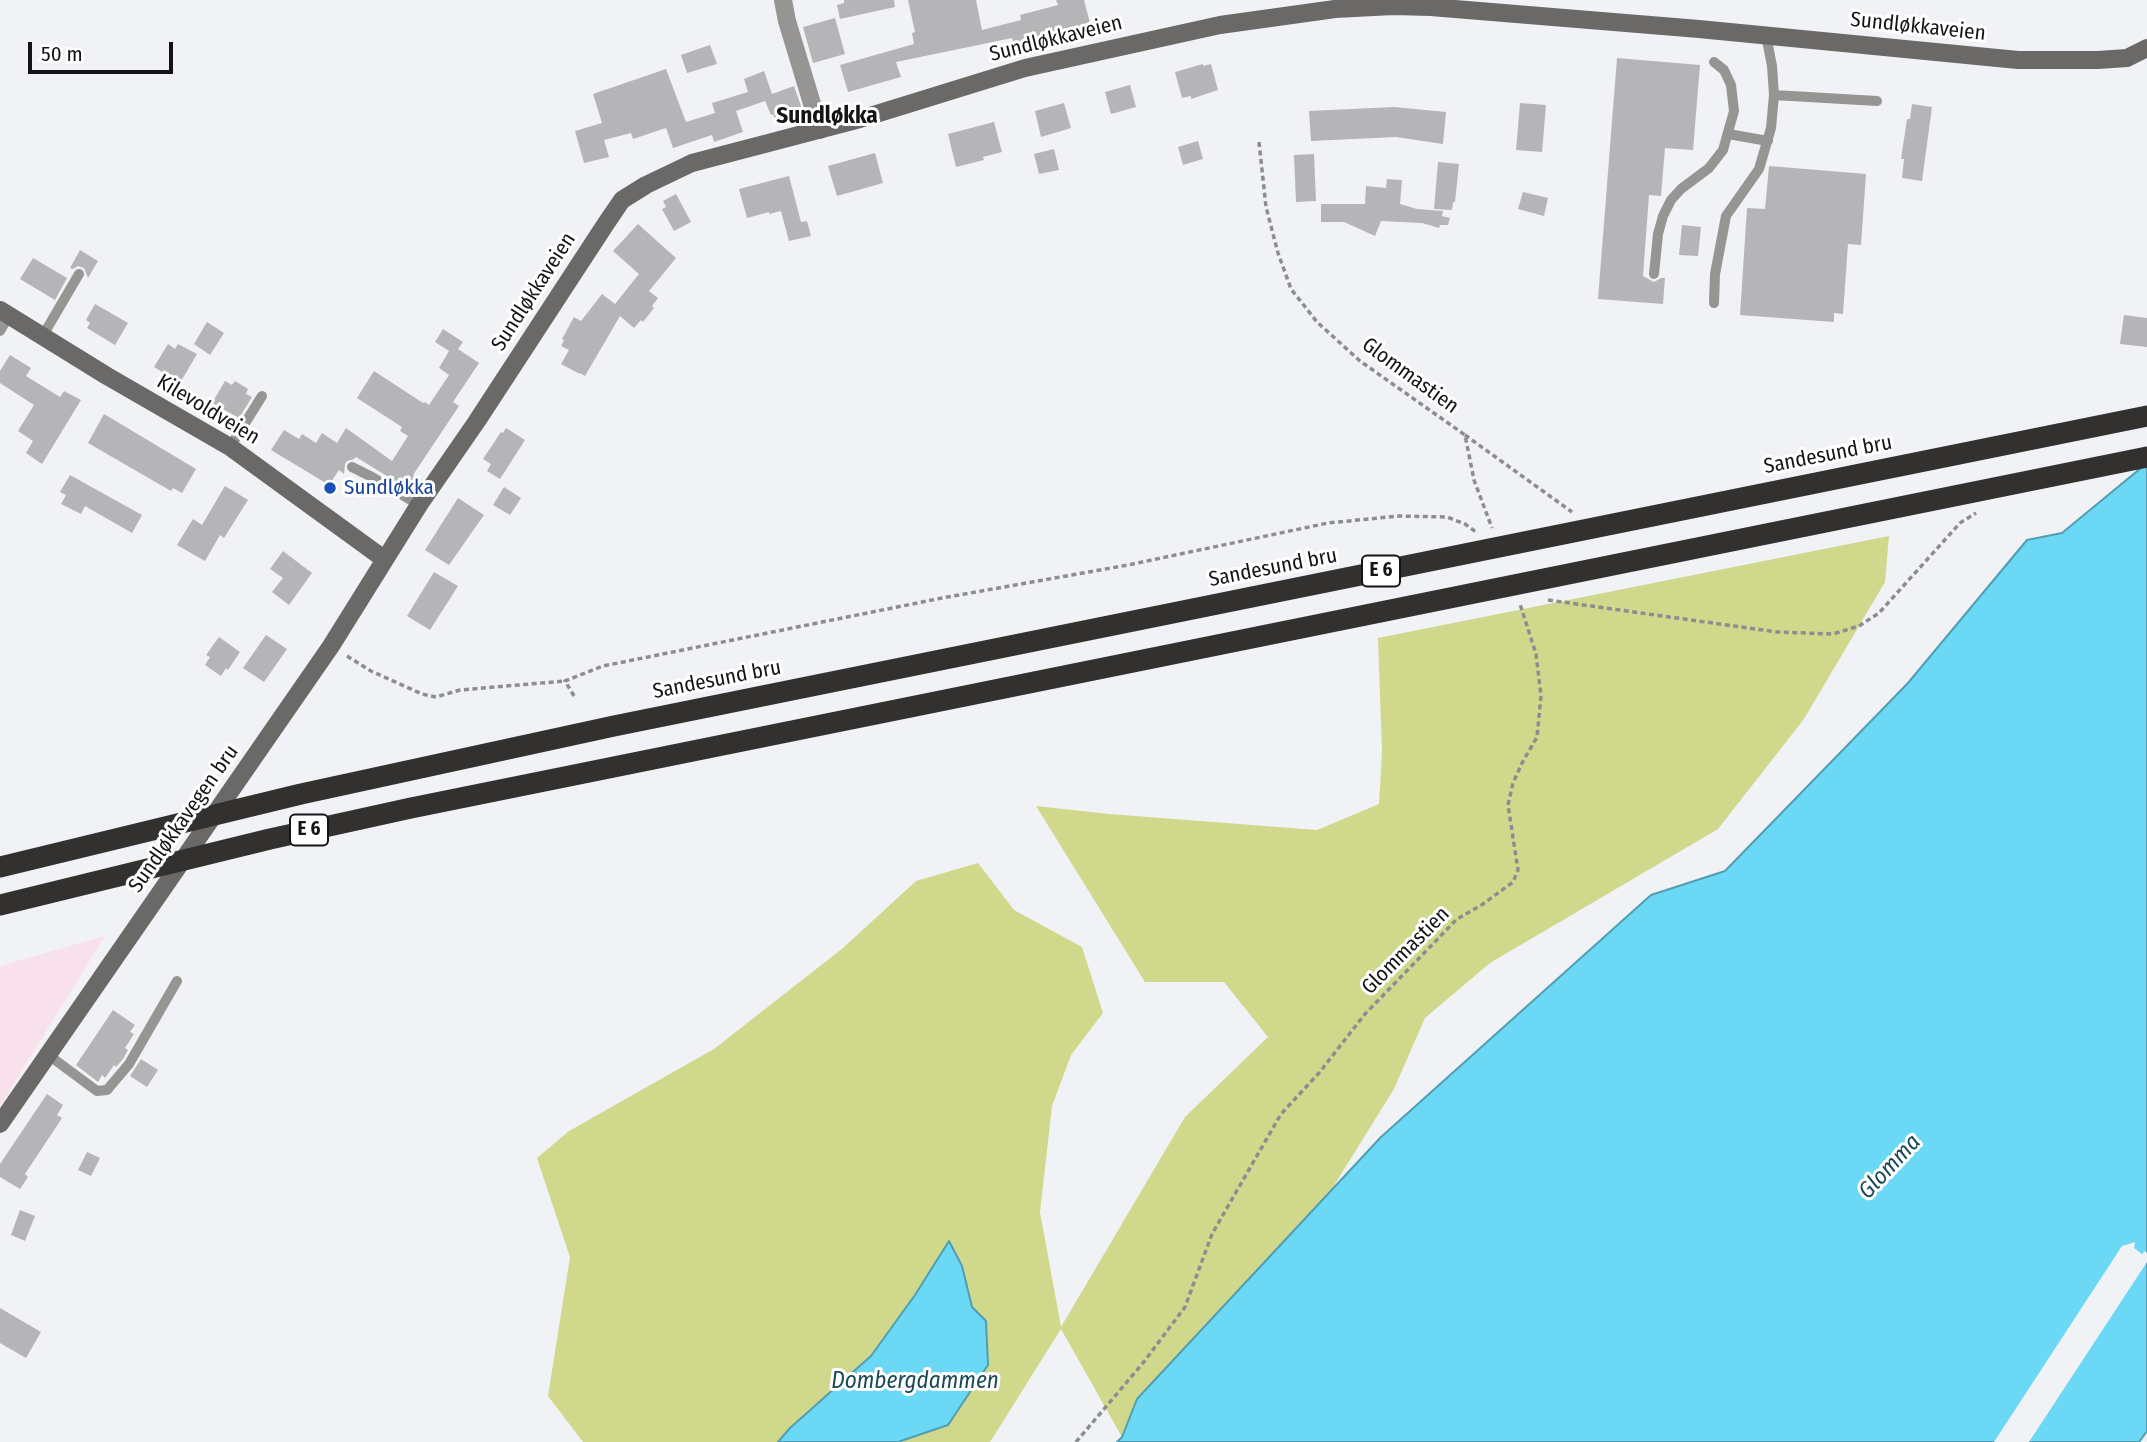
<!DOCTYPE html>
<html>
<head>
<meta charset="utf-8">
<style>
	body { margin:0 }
	#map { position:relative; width:2147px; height:1442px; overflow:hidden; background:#f1f2f5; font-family:"Fira Sans Condensed",sans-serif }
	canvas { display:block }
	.scale { position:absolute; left:28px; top:42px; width:145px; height:32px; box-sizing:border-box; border:4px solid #141415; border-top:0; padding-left:9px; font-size:21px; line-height:24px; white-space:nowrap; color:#141415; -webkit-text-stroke:5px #fff; paint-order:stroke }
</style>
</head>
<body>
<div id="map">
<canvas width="2147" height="1442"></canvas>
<div class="scale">50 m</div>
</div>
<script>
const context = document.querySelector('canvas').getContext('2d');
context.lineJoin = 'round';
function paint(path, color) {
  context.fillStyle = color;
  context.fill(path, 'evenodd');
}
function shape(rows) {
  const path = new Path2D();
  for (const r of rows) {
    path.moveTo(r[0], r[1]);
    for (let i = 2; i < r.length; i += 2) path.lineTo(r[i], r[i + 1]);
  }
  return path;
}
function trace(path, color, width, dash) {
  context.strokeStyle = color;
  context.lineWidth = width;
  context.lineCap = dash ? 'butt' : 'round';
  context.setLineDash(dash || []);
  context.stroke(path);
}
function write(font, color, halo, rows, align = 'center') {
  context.font = font + ' "Fira Sans Condensed",sans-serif';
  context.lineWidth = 6;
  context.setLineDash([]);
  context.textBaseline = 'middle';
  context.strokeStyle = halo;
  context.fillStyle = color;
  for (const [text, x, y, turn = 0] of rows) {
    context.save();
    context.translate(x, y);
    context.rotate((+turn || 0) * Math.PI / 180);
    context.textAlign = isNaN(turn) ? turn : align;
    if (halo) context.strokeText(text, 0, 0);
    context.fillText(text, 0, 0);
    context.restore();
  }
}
paint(shape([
	[105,936,0,1106,0,966]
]), '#f9e1eb');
paint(shape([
	[1889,536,1885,582,1804,719,1718,829,1490,963,1425,1018,1394,1089,1330,1192,1137,1399,1122,1437,1061,1329,990,1442,583,1442,548,1396,570,1257,537,1158,569,1131,714,1049,843,948,916,881,978,863,1014,910,1082,947,1103,1013,1071,1055,1052,1106,1040,1212,1061,1327,1185,1117,1268,1037,1224,982,1145,982,1036,806,1109,814,1317,830,1379,804,1382,752,1378,638]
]), '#d0d88c');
const water = shape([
	[2147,463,2147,1431,2139,1442,1117,1442,1122,1437,1137,1399,1381,1137,1651,895,1725,871,1908,683,2027,540,2062,533,2147,463],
	[949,1241,962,1266,972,1307,986,1321,988,1365,948,1425,898,1442,778,1442,790,1428,871,1356,915,1295,949,1241]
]);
paint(water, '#6bd9f6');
trace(water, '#519eb2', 2);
paint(shape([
	[2135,1242,2134,1248,2142,1254,2145,1251,2147,1253,2147,1262,2029,1442,1994,1442,2122,1246]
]), '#f1f2f5');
paint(shape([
	[844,0,894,0,895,7,840,19,837,5,844,3],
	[908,0,976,0,982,30,1021,20,1020,15,1058,5,1056,0,1084,0,1091,27,1014,47,1012,38,896,62,901,77,848,92,840,65,914,44,912,33,915,32],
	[835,18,845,54,813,63,803,27],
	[710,45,717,64,687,73,681,55],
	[1617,58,1700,65,1693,150,1665,148,1661,196,1649,195,1643,276,1654,282,1661,278,1665,278,1663,304,1598,299],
	[1203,64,1203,66,1211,64,1218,90,1191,99,1191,96,1182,98,1175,72],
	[666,69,686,122,715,113,712,103,748,92,744,79,764,71,772,94,794,86,803,112,776,122,773,114,771,115,765,101,736,111,743,132,714,142,712,135,673,148,666,128,633,139,631,133,604,140,609,157,584,163,575,131,602,123,593,94],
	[1130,85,1136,107,1111,114,1105,92],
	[1064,103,1071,128,1041,137,1035,111],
	[1520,103,1546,105,1542,152,1516,150],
	[1912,104,1932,107,1922,181,1902,178,1904,159,1901,159,1907,119,1910,119],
	[1394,107,1446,112,1443,144,1396,137,1311,141,1309,111],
	[994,122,1002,152,983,157,984,160,956,167,948,134],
	[1198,141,1203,159,1183,165,1178,147],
	[1054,149,1059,170,1039,174,1034,154],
	[875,153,883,183,837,196,828,166],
	[1314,154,1316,201,1296,202,1294,155],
	[1438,162,1459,164,1455,202,1453,202,1452,210,1434,209],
	[1769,166,1866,174,1861,245,1848,244,1843,314,1834,313,1834,322,1740,315,1747,208,1765,209],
	[789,176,801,222,807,221,811,236,789,241,781,211,769,214,769,212,747,218,739,189],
	[1387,179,1402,180,1400,204,1417,209,1443,211,1442,216,1450,218,1448,225,1440,225,1439,228,1422,223,1381,221,1375,236,1344,222,1321,222,1321,204,1365,204,1366,186,1386,188],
	[1523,192,1548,198,1544,216,1518,209],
	[676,194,691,222,674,231,662,209,666,207,663,201],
	[638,224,676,258,649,291,658,298,652,306,654,308,643,322,641,320,634,328,620,316,585,376,580,373,580,374,561,364,569,350,561,346,564,340,562,339,574,317,581,321,602,294,615,304,639,274,613,251],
	[1682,225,1701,227,1698,256,1679,255],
	[80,250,98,261,88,278,84,268,78,266,73,269,70,268],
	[33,258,67,278,55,300,20,279],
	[95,304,128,323,115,345,87,328,90,323,86,320],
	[2124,315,2147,318,2147,347,2120,344],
	[207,322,224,333,210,355,194,344],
	[443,329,463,342,458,349,479,363,453,402,459,406,413,475,416,477,408,489,356,457,354,459,347,461,345,464,344,474,339,470,329,485,271,450,284,430,299,439,302,434,316,443,322,433,337,443,346,428,392,461,408,436,400,431,402,427,357,398,374,371,423,403,425,402,429,405,449,375,439,368,449,351,435,342],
	[168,344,175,349,178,344,197,354,180,383,154,367],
	[10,355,31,368,26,376,60,397,64,391,81,400,42,464,26,453,33,441,18,431,34,405,0,383,0,371],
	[225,381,232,385,235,381,248,389,246,394,252,397,239,418,212,403],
	[104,414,196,469,182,493,173,488,171,491,88,443],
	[506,428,525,440,500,479,487,471,491,464,483,459,501,432,503,433],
	[70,475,142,515,132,533,85,506,81,514,61,504,66,495,60,492],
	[225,486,248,500,224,538,220,535,205,561,177,545,193,519,202,525],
	[504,487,521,498,510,515,493,505],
	[458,498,484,515,449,565,425,550],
	[283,551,312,573,289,605,272,592,283,578,270,569],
	[434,572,458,586,430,630,407,616],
	[266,635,287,649,264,682,243,668],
	[219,637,240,652,228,670,226,668,221,676,205,665,210,657,206,655],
	[113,1010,135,1025,130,1032,134,1034,125,1048,128,1050,123,1059,116,1067,114,1065,105,1078,102,1075,98,1082,76,1065],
	[141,1059,158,1070,147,1087,130,1076],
	[47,1094,63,1105,57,1115,62,1118,25,1174,28,1177,20,1189,0,1177,0,1164],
	[87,1152,100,1158,91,1176,78,1170],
	[20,1210,35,1216,25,1241,11,1235],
	[0,1308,41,1332,26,1358,0,1343]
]), '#b5b4b7');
trace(shape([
	[1259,142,1266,207,1278,253,1291,289,1317,322,1360,361,1465,435,1474,480,1492,528],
	[1465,435,1572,512],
	[1548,600,1777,632,1833,634,1859,626,1879,613,1960,523,1976,513],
	[347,656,371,671,422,694,436,697,460,690,565,681],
	[574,696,565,681,603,666,942,598,1128,565,1328,523,1399,516,1447,517,1465,524,1476,532],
	[1076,1442,1143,1363,1185,1307,1212,1234,1281,1114,1319,1073,1365,1014,1457,919,1483,904,1513,882,1518,870,1508,805,1513,783,1522,763,1537,737,1541,696,1536,654,1520,604]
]), '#8c8d8f', 3.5, [5, 3.5]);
trace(shape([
	[1774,95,1877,101],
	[1728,134,1768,141],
	[1654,274,1658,234,1663,216,1671,200,1681,189,1709,168,1723,150,1734,111,1731,85,1724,70,1714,62],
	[1714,303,1715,274,1726,216,1759,169,1771,128,1774,95,1772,66,1766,35],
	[0,331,9,316],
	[42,337,79,274],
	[230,447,262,396],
	[352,467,372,477,419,505],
	[47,1054,97,1091,107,1090,129,1064,177,981]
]), '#969594', 10);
trace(shape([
	[783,0,787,21,820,130]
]), '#969594', 18);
trace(shape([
	[0,310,107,376,230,447,384,559],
	[0,1124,331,646,419,505,477,421,605,225,622,200,646,185,692,163,860,119,1025,68,1220,25,1335,9,1393,6,1431,7,1699,29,2018,60,2098,60,2127,58,2147,48]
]), '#6a6968', 18);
trace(shape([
	[0,867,301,794,614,726,2147,416],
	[0,905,270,839,411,808,2147,457]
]), '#33312f', 21);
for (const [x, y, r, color] of [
	[330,488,7,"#1a4fb4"]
]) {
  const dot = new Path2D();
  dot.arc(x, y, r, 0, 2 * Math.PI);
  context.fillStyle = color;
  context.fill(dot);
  trace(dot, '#fff', 2.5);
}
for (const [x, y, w] of [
	[1381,571,38],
	[309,830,38]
]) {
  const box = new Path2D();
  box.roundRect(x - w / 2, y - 15.5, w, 31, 5);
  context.fillStyle = '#fff';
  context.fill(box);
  trace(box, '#141415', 2);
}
write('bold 19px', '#141415', null, [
	["E 6",1381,571],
	["E 6",309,830]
]);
write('21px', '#141415', '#fff', [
	["Sundløkkaveien",1918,27,6],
	["Sundløkkaveien",1056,39,-14],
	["Sundløkkaveien",534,292,-57],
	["Glommastien",1410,376,36],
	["Kilevoldveien",208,410,31],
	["Sandesund bru",1828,455,-11],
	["Sandesund bru",1273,568,-11],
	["Sandesund bru",717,680,-11],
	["Sundløkkavegen bru",184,819,-55],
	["Glommastien",1406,951,-45]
]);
write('21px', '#164399', '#fff', [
	["Sundløkka",344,488]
], 'left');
write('bold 23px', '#141415', '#fff', [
	["Sundløkka",827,117]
]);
write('italic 23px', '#194a56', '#fff', [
	["Glomma",1890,1167,-47],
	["Dombergdammen",915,1382]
]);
</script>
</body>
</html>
